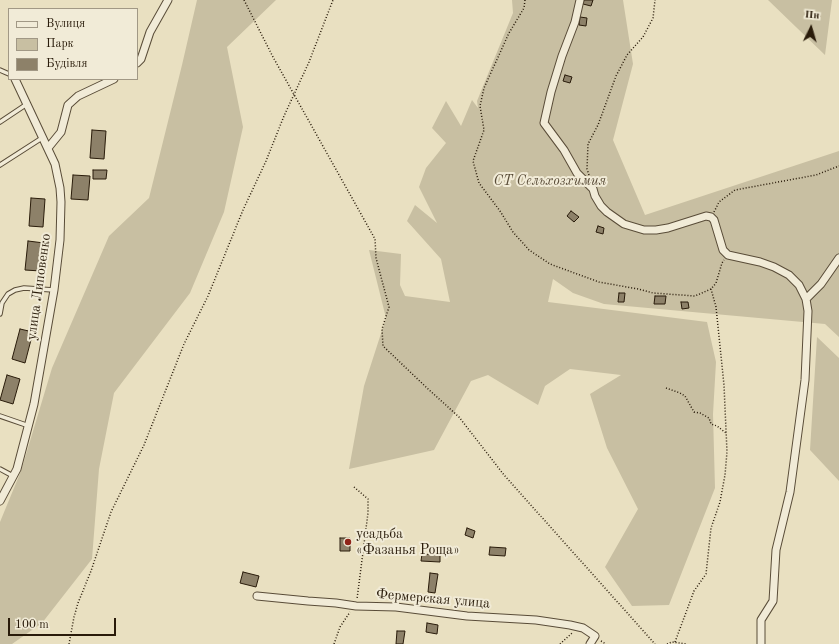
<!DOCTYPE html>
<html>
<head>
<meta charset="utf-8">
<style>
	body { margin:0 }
	#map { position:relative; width:839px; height:644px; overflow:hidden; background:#e9e0c1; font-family:"Old Standard TT",serif }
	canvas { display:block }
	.legend { position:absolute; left:8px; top:8px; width:130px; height:72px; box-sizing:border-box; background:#f1ebd7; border:1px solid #a19885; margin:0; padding:5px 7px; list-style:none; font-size:12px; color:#291b0a }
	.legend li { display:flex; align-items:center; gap:8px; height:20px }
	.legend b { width:20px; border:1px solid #a19885 }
	.north { position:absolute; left:791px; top:8px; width:40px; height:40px; -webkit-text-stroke:3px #f1ebd7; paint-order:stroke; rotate:5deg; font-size:11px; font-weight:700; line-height:16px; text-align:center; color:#291b0a }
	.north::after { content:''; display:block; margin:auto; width:14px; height:18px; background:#291b0a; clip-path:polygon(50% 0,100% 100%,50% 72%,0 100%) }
	.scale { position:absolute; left:8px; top:618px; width:108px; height:18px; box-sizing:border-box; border:2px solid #291b0a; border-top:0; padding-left:5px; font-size:12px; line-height:14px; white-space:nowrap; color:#291b0a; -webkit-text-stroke:3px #f1ebd7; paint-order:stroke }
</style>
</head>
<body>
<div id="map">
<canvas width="839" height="644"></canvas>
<ul class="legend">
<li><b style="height:5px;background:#f1ebd7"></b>Вулиця</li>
<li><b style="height:11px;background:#c8bfa2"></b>Парк</li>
<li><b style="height:11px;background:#8d8169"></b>Будівля</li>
</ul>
<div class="north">Пн</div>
<div class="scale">100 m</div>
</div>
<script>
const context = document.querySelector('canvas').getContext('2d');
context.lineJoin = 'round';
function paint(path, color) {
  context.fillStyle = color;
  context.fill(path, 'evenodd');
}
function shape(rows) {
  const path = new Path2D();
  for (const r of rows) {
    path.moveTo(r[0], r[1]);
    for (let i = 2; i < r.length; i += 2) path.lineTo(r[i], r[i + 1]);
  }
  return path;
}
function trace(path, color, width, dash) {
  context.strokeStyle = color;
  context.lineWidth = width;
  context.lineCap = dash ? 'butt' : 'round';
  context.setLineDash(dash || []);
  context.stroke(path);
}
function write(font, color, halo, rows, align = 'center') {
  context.font = font + ' "Old Standard TT",serif';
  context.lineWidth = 4;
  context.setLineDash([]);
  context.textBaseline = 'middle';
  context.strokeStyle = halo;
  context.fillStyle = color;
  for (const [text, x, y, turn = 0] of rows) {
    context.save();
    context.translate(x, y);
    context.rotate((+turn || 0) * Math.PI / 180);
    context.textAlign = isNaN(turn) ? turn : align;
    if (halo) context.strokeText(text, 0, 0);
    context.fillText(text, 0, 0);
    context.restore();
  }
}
paint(shape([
	[197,0,276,0,227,47,243,127,224,212,190,293,114,393,99,469,92,559,42,623,12,644,0,644,0,522,21,471,52,368,109,236,149,198,182,65],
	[512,0,623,0,633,64,613,140,645,215,839,151,839,337,825,324,604,304,573,293,553,279,548,302,707,322,716,362,713,414,715,488,669,605,632,606,605,567,638,509,607,448,590,394,621,375,570,369,545,386,538,405,488,375,471,381,434,450,349,469,364,386,386,318,369,250,401,254,400,285,405,296,450,302,441,259,407,221,415,205,437,223,419,187,426,168,446,143,432,128,446,101,461,126,472,100,478,108,477,101,513,13],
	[768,0,832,0,825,55],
	[817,337,839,358,839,481,810,450]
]), '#c8bfa2');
const building = shape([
	[584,0,593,0,591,6,583,4,584,0],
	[580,17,587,18,586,26,579,25,580,17],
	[565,75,572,77,570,83,563,81,565,75],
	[92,130,106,131,104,159,90,158,92,130],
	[93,170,107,170,106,179,93,179,93,170],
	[73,175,90,176,88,200,71,199,73,175],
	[31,198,45,199,43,227,29,226,31,198],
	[571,211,579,217,574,222,567,216,571,211],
	[598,226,604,228,603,234,596,232,598,226],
	[28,241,44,243,41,271,25,270,28,241],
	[619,293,625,293,624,302,618,302,619,293],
	[655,296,666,296,665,304,654,304,655,296],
	[681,302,688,302,689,308,682,309,681,302],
	[20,329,33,332,25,363,12,359,20,329],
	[7,375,20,379,13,404,0,400,7,375],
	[467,528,475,531,473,538,465,535,467,528],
	[340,538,350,538,350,551,340,551,340,538],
	[490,547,506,548,505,556,489,555,490,547],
	[422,554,440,555,440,562,421,561,422,554],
	[243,572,259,576,256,587,240,583,243,572],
	[430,573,438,574,435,593,428,592,430,573],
	[427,623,438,625,437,634,426,632,427,623],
	[397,631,405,631,403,644,396,644,397,631]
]);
paint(building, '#8d8169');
trace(building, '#291b0a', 1);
const lane = shape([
	[0,70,9,74],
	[0,122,27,104],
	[0,165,42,138],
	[0,314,2,303,8,294,15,290,24,288,54,290],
	[0,416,29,426],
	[0,469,13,476]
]);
const street = shape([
	[580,0,575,22,562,56,551,92,544,123,564,150,577,173,593,189,595,196,601,206,607,212,624,224,644,230,656,230,668,228,706,216,711,217,714,220,723,250,728,255,760,262,774,267,789,275,799,285,806,299,808,311,805,380,790,492,776,550,773,601,761,620,761,644],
	[137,63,141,59,150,32,168,0],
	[48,148,61,132,68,105,78,96,114,79],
	[806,299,821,284,839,258],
	[0,501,17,469,34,404,54,290,60,240,61,202,60,188,55,164,15,79],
	[257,596,308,601,336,603,356,606,396,607,467,616,536,620,570,625,583,628,595,636,590,644]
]);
trace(lane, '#594c38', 5.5);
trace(street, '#594c38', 9);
trace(shape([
	[244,0,273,57,375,239,376,258,389,307,382,329,383,346,427,388,459,417,504,475,655,644],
	[525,0,524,8,509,33,484,88,480,106,484,130,473,161,479,183,500,211,513,232,529,250,550,264,599,282,638,289,653,293,695,296,711,289,716,283,722,263,724,260],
	[589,175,587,169,588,144,598,125,616,76,627,55,643,37,653,18,655,0],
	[714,212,719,202,735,190,816,175,839,166],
	[666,388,680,393,685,396,694,412,700,413,709,418,711,424,717,426,726,433],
	[354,487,368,499,368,513,357,599],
	[601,641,606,644],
	[675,642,694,591,706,574,711,528,720,502,725,475,727,452,724,385,716,307,711,289],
	[69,644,74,617,78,603,91,571,111,512,144,445,184,344,208,296,243,210,266,161,284,116,309,62,333,0],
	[334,644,340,627,350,612],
	[560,644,572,633],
	[667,644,672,642,687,644]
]), '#291b0a', 1.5, [1, 2]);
trace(lane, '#f1ebd7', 3.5);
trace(street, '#f1ebd7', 7);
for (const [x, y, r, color] of [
	[348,542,4,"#8f2418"]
]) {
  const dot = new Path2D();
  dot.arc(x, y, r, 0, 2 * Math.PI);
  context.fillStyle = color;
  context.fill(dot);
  trace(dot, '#f1ebd7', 1.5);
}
write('italic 14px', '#594c38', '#f1ebd7', [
	["СТ Сельхозхимия",550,181]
]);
write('14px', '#291b0a', '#f1ebd7', [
	["улица Липовенко",39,287,-82],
	["Фермерская улица",433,599,5]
]);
write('14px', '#291b0a', '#f1ebd7', [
	["усадьба",356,534],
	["«Фазанья Роща»",356,550]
], 'left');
</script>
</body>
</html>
